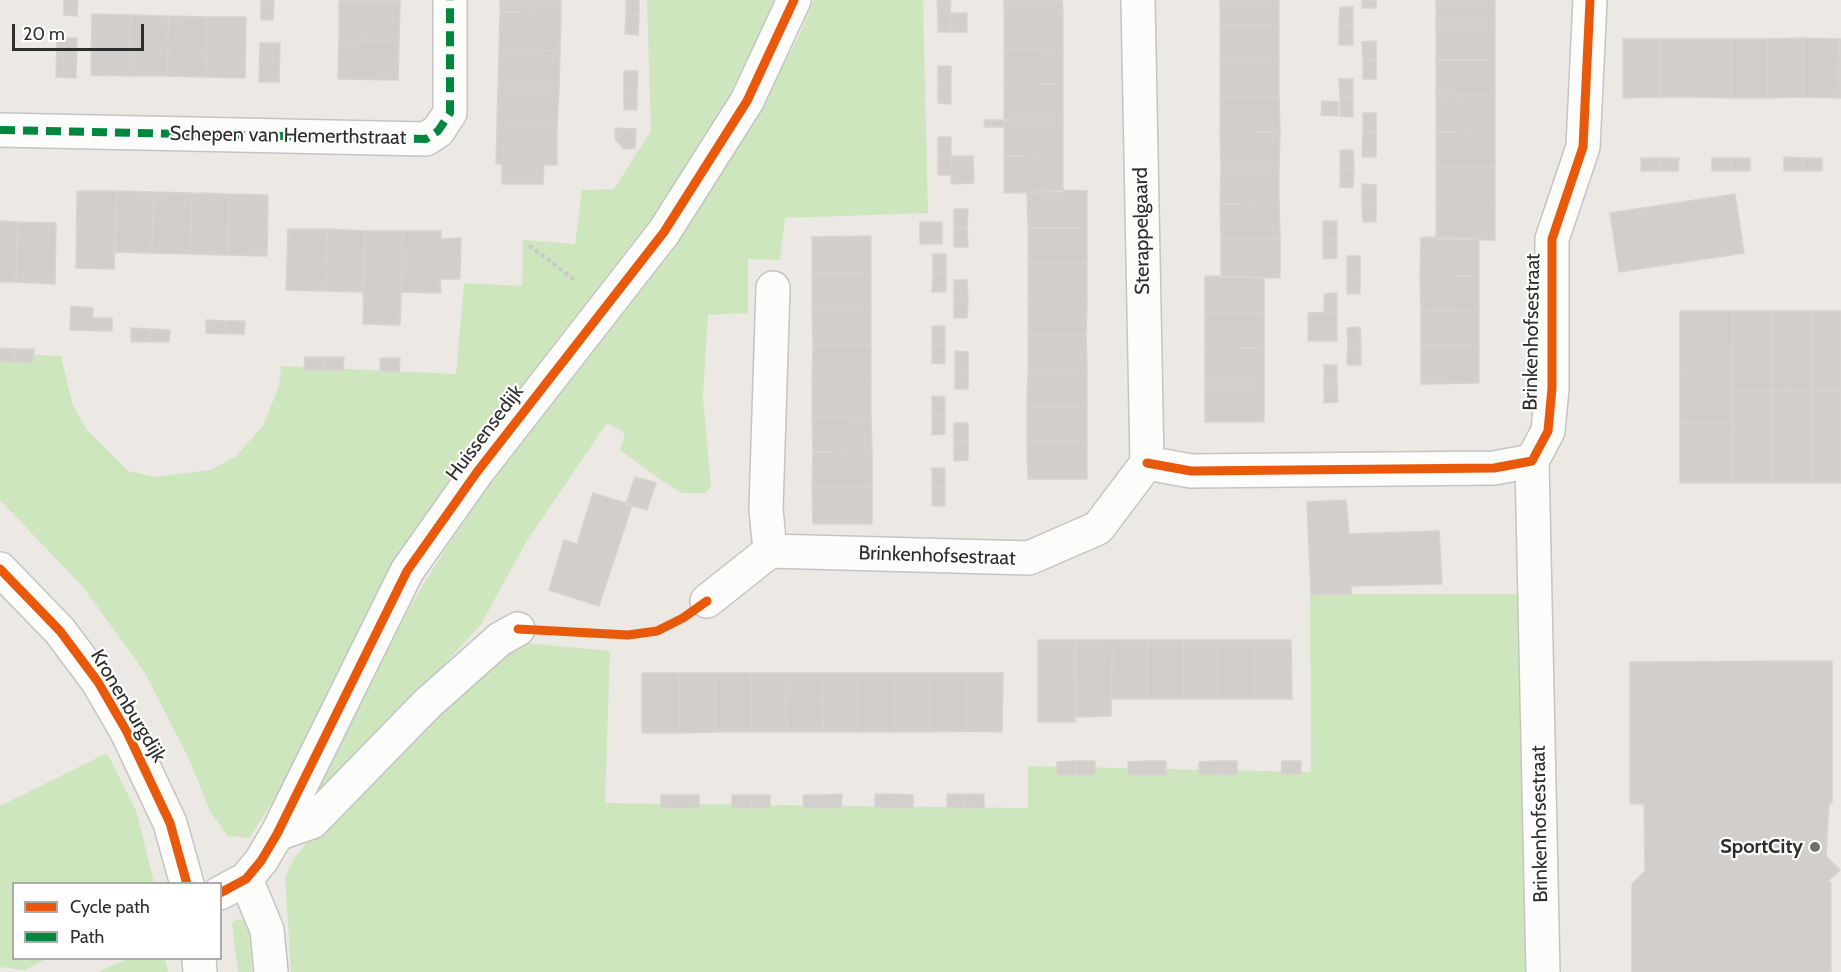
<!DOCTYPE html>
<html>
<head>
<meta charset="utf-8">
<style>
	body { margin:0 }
	#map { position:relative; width:1841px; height:972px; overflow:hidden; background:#ece8e4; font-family:Cabin,sans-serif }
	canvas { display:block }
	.legend { position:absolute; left:12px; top:882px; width:210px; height:78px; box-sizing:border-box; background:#fff; border:2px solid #ababab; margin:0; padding:8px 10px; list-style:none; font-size:18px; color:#2e2e2e }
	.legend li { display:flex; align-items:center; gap:12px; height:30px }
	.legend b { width:30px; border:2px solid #ababab }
	.scale { position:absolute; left:12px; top:24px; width:132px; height:27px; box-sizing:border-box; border:3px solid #2e2e2e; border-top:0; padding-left:8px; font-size:18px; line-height:21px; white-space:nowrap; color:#2e2e2e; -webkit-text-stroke:4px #fff; paint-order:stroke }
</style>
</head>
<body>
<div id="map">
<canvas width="1841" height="972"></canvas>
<ul class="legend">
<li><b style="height:8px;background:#e8590c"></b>Cycle path</li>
<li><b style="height:8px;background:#00873e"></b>Path</li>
</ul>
<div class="scale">20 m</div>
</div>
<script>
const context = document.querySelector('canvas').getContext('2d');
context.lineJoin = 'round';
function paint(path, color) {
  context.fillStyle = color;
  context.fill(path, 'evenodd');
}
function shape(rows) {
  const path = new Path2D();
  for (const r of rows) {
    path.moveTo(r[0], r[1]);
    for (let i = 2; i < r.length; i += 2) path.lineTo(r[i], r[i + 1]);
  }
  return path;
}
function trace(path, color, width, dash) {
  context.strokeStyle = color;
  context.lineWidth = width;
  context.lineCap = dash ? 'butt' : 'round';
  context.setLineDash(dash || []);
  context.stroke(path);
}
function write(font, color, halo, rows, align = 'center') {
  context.font = font + ' Cabin,sans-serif';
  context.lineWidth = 4.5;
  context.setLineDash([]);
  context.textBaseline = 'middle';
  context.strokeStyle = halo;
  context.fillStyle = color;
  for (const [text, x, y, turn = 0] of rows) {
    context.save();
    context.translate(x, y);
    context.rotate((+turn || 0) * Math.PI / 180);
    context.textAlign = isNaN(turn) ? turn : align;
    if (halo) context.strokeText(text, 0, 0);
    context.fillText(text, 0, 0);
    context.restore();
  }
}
paint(shape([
	[647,0,776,0,716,122,249,838,228,836,210,811,189,759,145,673,83,587,0,500,0,353,61,356,72,403,86,429,128,471,155,477,210,470,235,457,263,426,279,386,281,366,456,374,464,283,522,286,523,240,575,244,582,190,614,189,651,131],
	[814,0,923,0,928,213,785,218,780,260,748,259,748,313,708,315,703,397,711,486,706,493,682,493,664,482,620,450,625,433,607,423,526,542,480,626,317,799,322,775,390,641,429,575,481,495,655,272,729,162,797,40],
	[1310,594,1522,594,1526,972,291,972,285,877,293,860,315,832,515,642,610,651,605,803,1028,808,1028,766,1311,772],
	[107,753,137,813,154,883,14,884,14,958,46,959,25,970,0,967,0,806],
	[240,919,246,922,249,933,252,972,238,972,232,924,235,920],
	[129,958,165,959,168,972,98,972]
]), '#cee6be');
const building = shape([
	[64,0,78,0,77,16,64,15,64,0],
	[261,0,274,0,273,20,261,20,261,0],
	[340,0,400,0,400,3,339,2,340,0],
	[500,0,561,0,561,13,500,12,500,0],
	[626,0,639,0,639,15,626,15,626,0],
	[937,0,951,0,950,13,938,13,937,0],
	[1004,0,1062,0,1063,13,1004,13,1004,0],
	[1220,0,1279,0,1279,26,1220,26,1220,0],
	[1362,0,1376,0,1376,8,1362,8,1362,0],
	[1436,0,1495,0,1495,24,1436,24,1436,0],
	[339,2,400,3,399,41,339,40,339,2],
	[1340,7,1353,7,1353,26,1339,26,1340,7],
	[500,12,561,13,560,51,499,50,500,12],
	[938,13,950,13,951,32,938,32,938,13],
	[950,13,967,13,967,32,951,32,950,13],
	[1004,13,1063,13,1063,48,1004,49,1004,13],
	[92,14,131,15,130,76,91,75,92,14],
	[131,15,169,16,167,76,130,76,131,15],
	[626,15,639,15,638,35,625,34,626,15],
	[169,16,207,17,205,77,167,76,169,16],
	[207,17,246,17,245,78,205,77,207,17],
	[1436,24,1495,24,1495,60,1436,60,1436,24],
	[1220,26,1279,26,1279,61,1220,62,1220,26],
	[1339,26,1353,26,1353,45,1339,45,1339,26],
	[57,38,77,38,76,78,56,77,57,38],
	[1803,38,1803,97,1767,98,1767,39,1803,38],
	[1803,38,1839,39,1838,98,1803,97,1803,38],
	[1623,39,1660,39,1660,97,1623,98,1623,39],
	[1660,39,1696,39,1696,97,1660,97,1660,39],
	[1696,39,1731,39,1731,98,1696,97,1696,39],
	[1731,39,1767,39,1767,98,1731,98,1731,39],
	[1839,39,1841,39,1841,98,1838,98,1839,39],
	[339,40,399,41,398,80,338,79,339,40],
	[1376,41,1376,60,1363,60,1362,42,1376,41],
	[260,43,280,43,279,82,259,82,260,43],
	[1063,48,1063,84,1004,85,1004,49,1063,48],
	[499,50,560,51,559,88,498,88,499,50],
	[1363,60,1376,60,1376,79,1363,79,1363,60],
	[1436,60,1495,60,1495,95,1436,96,1436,60],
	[1279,61,1279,97,1220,97,1220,62,1279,61],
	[938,66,951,66,951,84,938,84,938,66],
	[624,71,638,71,637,90,624,90,624,71],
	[1339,79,1353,79,1353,98,1340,98,1339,79],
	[938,84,951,84,951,104,938,103,938,84],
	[1063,84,1063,120,1004,120,1004,85,1063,84],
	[498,88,559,88,557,126,497,125,498,88],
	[624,90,637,90,637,110,624,110,624,90],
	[1495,95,1495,131,1436,132,1436,96,1495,95],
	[1220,97,1279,97,1280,132,1220,133,1220,97],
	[1340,98,1353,98,1353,117,1340,116,1340,98],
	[1322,101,1338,102,1338,116,1321,115,1322,101],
	[1363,113,1376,113,1376,132,1363,132,1363,113],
	[984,120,1004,120,1004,127,985,127,984,120],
	[1004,120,1063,120,1063,155,1004,156,1004,120],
	[497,125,557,126,557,165,544,165,543,184,502,184,502,164,496,164,497,125],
	[615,128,636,129,635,148,624,149,615,139,615,128],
	[1495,131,1495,167,1436,167,1436,132,1495,131],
	[1280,132,1279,168,1221,168,1220,133,1280,132],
	[1363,132,1376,132,1376,157,1362,157,1363,132],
	[938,137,951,137,951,156,938,156,938,137],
	[1340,150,1353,150,1354,169,1340,169,1340,150],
	[1063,155,1063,192,1004,193,1004,156,1063,155],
	[938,156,951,156,951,175,938,175,938,156],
	[951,156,973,156,974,183,951,184,951,156],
	[1784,157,1803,158,1803,171,1784,171,1784,157],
	[1641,158,1660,158,1660,171,1641,171,1641,158],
	[1660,158,1679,158,1678,171,1660,171,1660,158],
	[1712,158,1731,158,1731,171,1712,171,1712,158],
	[1731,158,1750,158,1750,171,1731,171,1731,158],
	[1803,158,1822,158,1822,171,1803,171,1803,158],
	[1436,167,1495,167,1495,203,1436,203,1436,167],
	[1221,168,1279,168,1279,203,1220,204,1221,168],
	[1340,169,1354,169,1353,188,1340,187,1340,169],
	[1362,184,1376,185,1376,203,1362,203,1362,184],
	[1063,190,1087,191,1087,228,1028,228,1027,192,1063,190],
	[77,191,117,191,114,269,76,268,77,191],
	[117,191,154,192,152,253,115,252,117,191],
	[154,192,192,193,190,254,152,253,154,192],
	[192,193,229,194,228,255,190,254,192,193],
	[229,194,268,195,267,256,228,255,229,194],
	[1735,194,1744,253,1619,272,1610,213,1735,194],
	[1279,203,1280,239,1221,239,1220,204,1279,203],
	[1362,203,1376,203,1376,222,1363,222,1362,203],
	[1436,203,1495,203,1495,240,1436,239,1436,203],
	[954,209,968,209,967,228,954,228,954,209],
	[0,221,18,222,16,282,0,282,0,221],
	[1323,221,1337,221,1337,239,1323,240,1323,221],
	[18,222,56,223,55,284,16,282,18,222],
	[920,222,942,222,942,244,920,244,920,222],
	[954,228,967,228,968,247,954,247,954,228],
	[1028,228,1087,228,1087,263,1028,263,1028,228],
	[288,229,327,229,326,291,286,290,288,229],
	[327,229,365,231,363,292,326,291,327,229],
	[365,231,403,231,400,325,363,324,365,231],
	[403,231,441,231,441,239,461,238,460,279,440,279,441,293,401,292,403,231],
	[871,236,871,274,812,274,812,237,871,236],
	[1421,237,1479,238,1479,276,1420,277,1421,237],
	[1221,239,1280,239,1280,278,1221,277,1221,239],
	[1337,239,1337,258,1323,259,1323,240,1337,239],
	[933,254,946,254,946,273,933,273,933,254],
	[1347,256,1360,256,1360,275,1347,275,1347,256],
	[1028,263,1087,263,1087,299,1028,299,1028,263],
	[933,273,946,273,946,292,932,292,933,273],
	[812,274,871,274,871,309,812,310,812,274],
	[1347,275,1360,275,1360,294,1347,294,1347,275],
	[1205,276,1264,277,1264,313,1205,313,1205,276],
	[1479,276,1479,310,1421,311,1420,277,1479,276],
	[954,280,967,280,968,299,954,299,954,280],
	[1337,293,1337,312,1324,313,1324,294,1337,293],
	[954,299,968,299,967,318,954,318,954,299],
	[1028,299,1087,299,1086,335,1028,335,1028,299],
	[71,306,93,308,93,318,112,318,112,331,70,330,71,306],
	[871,309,871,345,813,345,812,310,871,309],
	[1479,310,1479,346,1421,346,1421,311,1479,310],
	[1680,311,1733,311,1732,371,1680,371,1680,311],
	[1733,311,1772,311,1772,391,1732,391,1733,311],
	[1772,311,1812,311,1812,390,1772,391,1772,311],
	[1812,311,1841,311,1841,390,1812,390,1812,311],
	[1337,312,1337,341,1308,341,1308,313,1337,312],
	[1205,313,1264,313,1264,348,1205,349,1205,313],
	[206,320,225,321,225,334,206,333,206,320],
	[225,321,245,321,244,334,225,334,225,321],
	[932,326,945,326,945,345,932,344,932,326],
	[1360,327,1361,347,1348,346,1347,328,1360,327],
	[131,328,150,329,150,342,131,342,131,328],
	[150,329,170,330,169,342,150,342,150,329],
	[1028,335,1086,335,1087,370,1028,371,1028,335],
	[932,344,945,345,945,364,932,363,932,344],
	[813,345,871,345,871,381,812,381,813,345],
	[1348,346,1361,347,1361,365,1347,365,1348,346],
	[1421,346,1479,346,1479,383,1421,384,1421,346],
	[0,348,15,349,14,362,0,361,0,348],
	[1264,348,1264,384,1205,384,1205,349,1264,348],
	[15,349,34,349,33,363,14,362,15,349],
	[955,351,968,352,968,370,955,370,955,351],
	[305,357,324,357,324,370,304,370,305,357],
	[324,357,344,357,343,370,324,370,324,357],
	[380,358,400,358,399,372,380,371,380,358],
	[1324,365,1337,365,1337,384,1324,384,1324,365],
	[955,370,968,370,968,389,955,389,955,370],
	[1087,370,1087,406,1027,406,1028,371,1087,370],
	[1680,371,1732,371,1733,423,1680,423,1680,371],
	[812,381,871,381,871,416,812,417,812,381],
	[1205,384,1264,384,1264,422,1205,422,1205,384],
	[1324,384,1337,384,1338,402,1324,403,1324,384],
	[1812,390,1841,390,1841,483,1812,483,1812,390],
	[1812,390,1812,483,1772,483,1772,391,1812,390],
	[1732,391,1772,391,1772,483,1732,483,1732,391],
	[932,396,945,397,945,415,932,416,932,396],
	[1027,406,1087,406,1087,442,1027,442,1027,406],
	[945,415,945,434,932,435,932,416,945,415],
	[871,416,872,451,813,452,812,417,871,416],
	[954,423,968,423,968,441,954,442,954,423],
	[1680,423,1733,423,1732,483,1680,483,1680,423],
	[968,441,968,460,954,461,954,442,968,441],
	[1027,442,1087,442,1087,479,1028,479,1027,442],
	[872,451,872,487,812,487,813,452,872,451],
	[932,468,945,468,945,487,932,487,932,468],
	[635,477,656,483,647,510,626,504,635,477],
	[812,487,872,487,872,524,813,524,812,487],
	[932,487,945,487,945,506,932,506,932,487],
	[593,493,632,505,599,606,549,590,564,540,577,544,593,493],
	[1346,500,1349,534,1439,531,1442,584,1351,586,1351,594,1311,595,1307,502,1346,500],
	[1038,640,1075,640,1075,722,1038,722,1038,640],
	[1075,640,1112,640,1111,716,1076,717,1075,640],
	[1112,640,1147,640,1147,699,1111,699,1112,640],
	[1147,640,1183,640,1183,699,1147,699,1147,640],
	[1183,640,1218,640,1218,699,1183,699,1183,640],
	[1218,640,1254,640,1254,699,1218,699,1218,640],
	[1254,640,1291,640,1292,699,1254,699,1254,640],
	[1832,661,1832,803,1829,803,1826,856,1840,870,1828,881,1831,883,1831,972,1632,972,1632,884,1645,871,1644,804,1630,804,1630,662,1832,661],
	[642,673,679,673,679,733,642,733,642,673],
	[679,673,715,673,715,732,679,733,679,673],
	[715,673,751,673,751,732,715,732,715,673],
	[751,673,786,673,787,732,751,732,751,673],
	[786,673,822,673,823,732,787,732,786,673],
	[822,673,858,673,858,732,823,732,822,673],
	[858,673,894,673,894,732,858,732,858,673],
	[894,673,930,673,930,732,894,732,894,673],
	[930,673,966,673,966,731,930,732,930,673],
	[966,673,1003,673,1002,732,966,731,966,673],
	[1076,761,1076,775,1057,775,1057,762,1076,761],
	[1076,761,1095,761,1095,775,1076,775,1076,761],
	[1147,761,1166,761,1166,775,1147,775,1147,761],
	[1147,761,1147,775,1128,775,1128,762,1147,761],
	[1218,761,1237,761,1237,775,1218,774,1218,761],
	[1218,761,1218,774,1199,775,1199,762,1218,761],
	[1282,761,1301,761,1301,774,1281,775,1282,761],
	[842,794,841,808,822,808,822,795,842,794],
	[875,794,894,794,894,808,875,808,875,794],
	[894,794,913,795,913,808,894,808,894,794],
	[947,794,965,794,965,808,947,808,947,794],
	[965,794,984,794,984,808,965,808,965,794],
	[661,795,680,795,680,808,661,808,661,795],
	[680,795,699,795,699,808,680,808,680,795],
	[732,795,751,795,751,808,732,808,732,795],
	[751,795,770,795,770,808,751,808,751,795],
	[803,795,822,795,822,808,804,808,803,795]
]);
paint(building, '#d1cecb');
trace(building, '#d7d4d0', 1.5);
const minor = shape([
	[1138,0,1147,463],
	[0,130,426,139,438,131,450,113,450,0],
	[773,288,766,509,770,551,1029,558,1098,528,1147,463],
	[1532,461,1543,972],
	[1147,463,1191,471,1494,468,1532,461,1548,431,1552,388,1552,239,1583,147,1590,0],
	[0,569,60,631,98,682,127,732,170,823,187,884],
	[707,601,770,551],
	[277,834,312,822,428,703,500,639,518,629],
	[246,879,267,930,271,972],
	[220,893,246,879,261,861,277,834,407,571,477,472,664,232,747,101,794,0],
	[199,958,200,972]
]);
trace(minor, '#c5c4c5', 36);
trace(shape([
	[529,245,576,281]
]), '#c9c9c8', 4, [4.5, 3]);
trace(minor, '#fcfcfb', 33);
trace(shape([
	[0,130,426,139,438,131,450,113,450,0]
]), '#00873e', 8, [15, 8]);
trace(shape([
	[1147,463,1191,471,1494,468,1532,461,1548,431,1552,388,1552,239,1583,147,1590,0],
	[0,569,60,631,98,682,127,732,170,823,187,884],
	[518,629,628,635,657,631,683,618,707,601],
	[220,893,246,879,261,861,277,834,407,571,477,472,664,232,747,101,794,0]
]), '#e8590c', 9);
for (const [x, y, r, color] of [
	[1815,847,6,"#706f6e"]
]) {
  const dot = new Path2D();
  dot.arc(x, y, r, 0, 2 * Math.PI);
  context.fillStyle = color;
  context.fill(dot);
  trace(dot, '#fff', 2);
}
write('20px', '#2e2e2e', '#fff', [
	["Schepen van Hemerthstraat",288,136,1],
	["Sterappelgaard",1142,231,-91],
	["Brinkenhofsestraat",1532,332,-89],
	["Huissensedijk",485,433,-53],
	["Brinkenhofsestraat",937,556,2],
	["Kronenburgdijk",128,706,59],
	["Brinkenhofsestraat",1540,824,-91]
]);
write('bold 20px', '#2e2e2e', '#fff', [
	["SportCity",1803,847]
], 'right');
</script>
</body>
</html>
